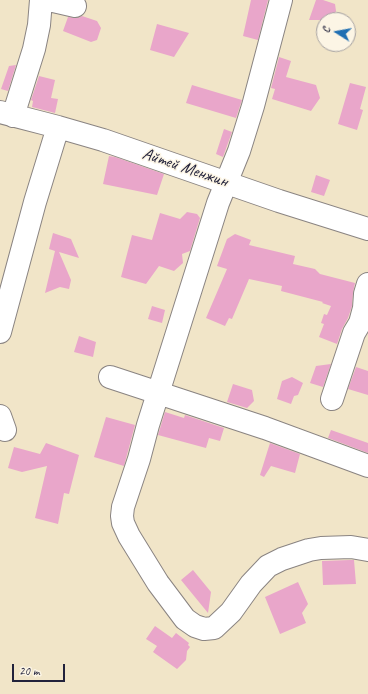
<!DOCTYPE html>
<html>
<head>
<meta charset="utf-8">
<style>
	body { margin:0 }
	#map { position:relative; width:368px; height:694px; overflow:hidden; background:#f1e5c8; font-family:Caveat,sans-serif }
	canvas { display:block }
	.north { position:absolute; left:316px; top:12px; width:40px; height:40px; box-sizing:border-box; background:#fcf5e5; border:1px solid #a5a1a1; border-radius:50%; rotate:281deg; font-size:11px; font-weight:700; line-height:16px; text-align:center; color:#22223b }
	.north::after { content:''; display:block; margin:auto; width:14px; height:18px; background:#1f6fb2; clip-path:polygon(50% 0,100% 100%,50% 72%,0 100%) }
	.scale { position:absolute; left:12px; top:664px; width:53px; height:18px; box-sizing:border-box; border:2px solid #22223b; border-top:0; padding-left:5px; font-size:12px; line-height:14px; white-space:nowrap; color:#22223b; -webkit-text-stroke:3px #fcf5e5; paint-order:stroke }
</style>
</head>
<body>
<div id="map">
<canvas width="368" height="694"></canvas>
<div class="north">С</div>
<div class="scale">20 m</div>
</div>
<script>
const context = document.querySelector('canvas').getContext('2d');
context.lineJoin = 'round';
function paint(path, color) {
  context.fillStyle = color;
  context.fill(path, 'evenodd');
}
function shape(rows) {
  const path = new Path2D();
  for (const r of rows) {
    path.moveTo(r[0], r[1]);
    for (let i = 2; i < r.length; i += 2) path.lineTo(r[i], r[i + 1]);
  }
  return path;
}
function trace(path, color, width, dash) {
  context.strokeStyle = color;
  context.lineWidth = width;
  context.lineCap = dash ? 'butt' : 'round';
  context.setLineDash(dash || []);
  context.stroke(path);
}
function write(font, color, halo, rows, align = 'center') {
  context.font = font + ' Caveat,sans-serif';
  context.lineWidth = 3;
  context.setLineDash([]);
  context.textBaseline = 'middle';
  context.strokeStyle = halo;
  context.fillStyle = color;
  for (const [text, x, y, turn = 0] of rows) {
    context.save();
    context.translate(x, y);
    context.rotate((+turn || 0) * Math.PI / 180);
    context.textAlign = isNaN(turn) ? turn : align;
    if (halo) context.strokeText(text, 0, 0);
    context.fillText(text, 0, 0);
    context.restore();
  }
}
paint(shape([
	[251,0,268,0,258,40,243,36],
	[316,0,323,0,335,4,336,11,331,20,309,20],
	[82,16,97,21,101,28,97,40,91,42,63,31,68,17,78,18],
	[157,24,189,33,174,57,150,50],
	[279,57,291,61,286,77,316,85,320,98,311,111,272,99,275,89,271,88],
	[16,65,8,91,1,89,9,66],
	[39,76,55,80,51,98,58,99,55,113,32,107,33,101,31,100],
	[350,83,366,87,360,109,363,110,357,130,338,124],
	[192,85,242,100,236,118,186,103],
	[224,129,232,132,223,157,216,154],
	[109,156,115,157,164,174,157,195,103,184],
	[316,175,330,180,324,196,311,192],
	[187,212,197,214,200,218,190,251,182,254,183,263,174,271,159,266,146,284,121,277,132,235,152,240,160,213,180,219],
	[53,233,71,239,79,258,59,252,71,280,69,289,60,287,45,293,55,251,49,249],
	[235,234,251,240,249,245,295,256,293,264,315,269,320,274,355,283,353,293,352,306,348,318,342,329,337,344,319,337,324,324,321,323,324,314,327,315,331,306,322,303,323,302,281,291,282,286,249,279,232,319,229,318,225,326,206,318,227,269,217,266,227,239],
	[152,306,165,310,162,323,148,319],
	[79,336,96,342,93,357,74,352],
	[331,364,323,387,310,383,316,366],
	[356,367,368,371,368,395,348,389],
	[292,377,303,383,298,395,294,396,291,404,277,399,282,381],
	[233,384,252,390,254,401,247,408,227,402],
	[165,412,184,418,185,415,224,428,220,441,209,438,206,448,158,435],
	[106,417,135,425,124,466,94,457],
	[331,430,368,443,368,453,328,438],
	[46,443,79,455,69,494,64,493,58,524,35,518,47,466,22,472,8,468,14,447,40,454],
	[270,443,300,454,295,473,271,466,264,477,260,475],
	[350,560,354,560,356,584,323,585,322,561],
	[193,570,211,592,208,613,181,580],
	[298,582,308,604,302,613,306,623,280,634,265,597],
	[155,626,172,638,176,633,189,643,188,645,190,647,187,651,186,660,177,669,153,652,157,646,146,639]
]), '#e9a6ca');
const minor = shape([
	[49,0,75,6],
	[281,0,253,106,239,151,218,203,148,425,139,459,123,507,122,516,123,523,129,536,158,583,185,619,195,626,204,629,214,628,231,612,251,584,268,566,282,559,309,550,321,548,351,547,368,550],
	[0,112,58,127,103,140,279,201,368,229],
	[13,116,34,49,39,25,41,0],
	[0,332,35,202,58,127],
	[110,377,265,428,368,466],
	[332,399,354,333,360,323,364,308,365,294,368,284],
	[0,416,5,430]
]);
trace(minor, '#8a8482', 24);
trace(minor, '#fff', 22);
write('17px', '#22223b', '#fcf5e5', [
	["Айтей Менжин",185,168,19]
]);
</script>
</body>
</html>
